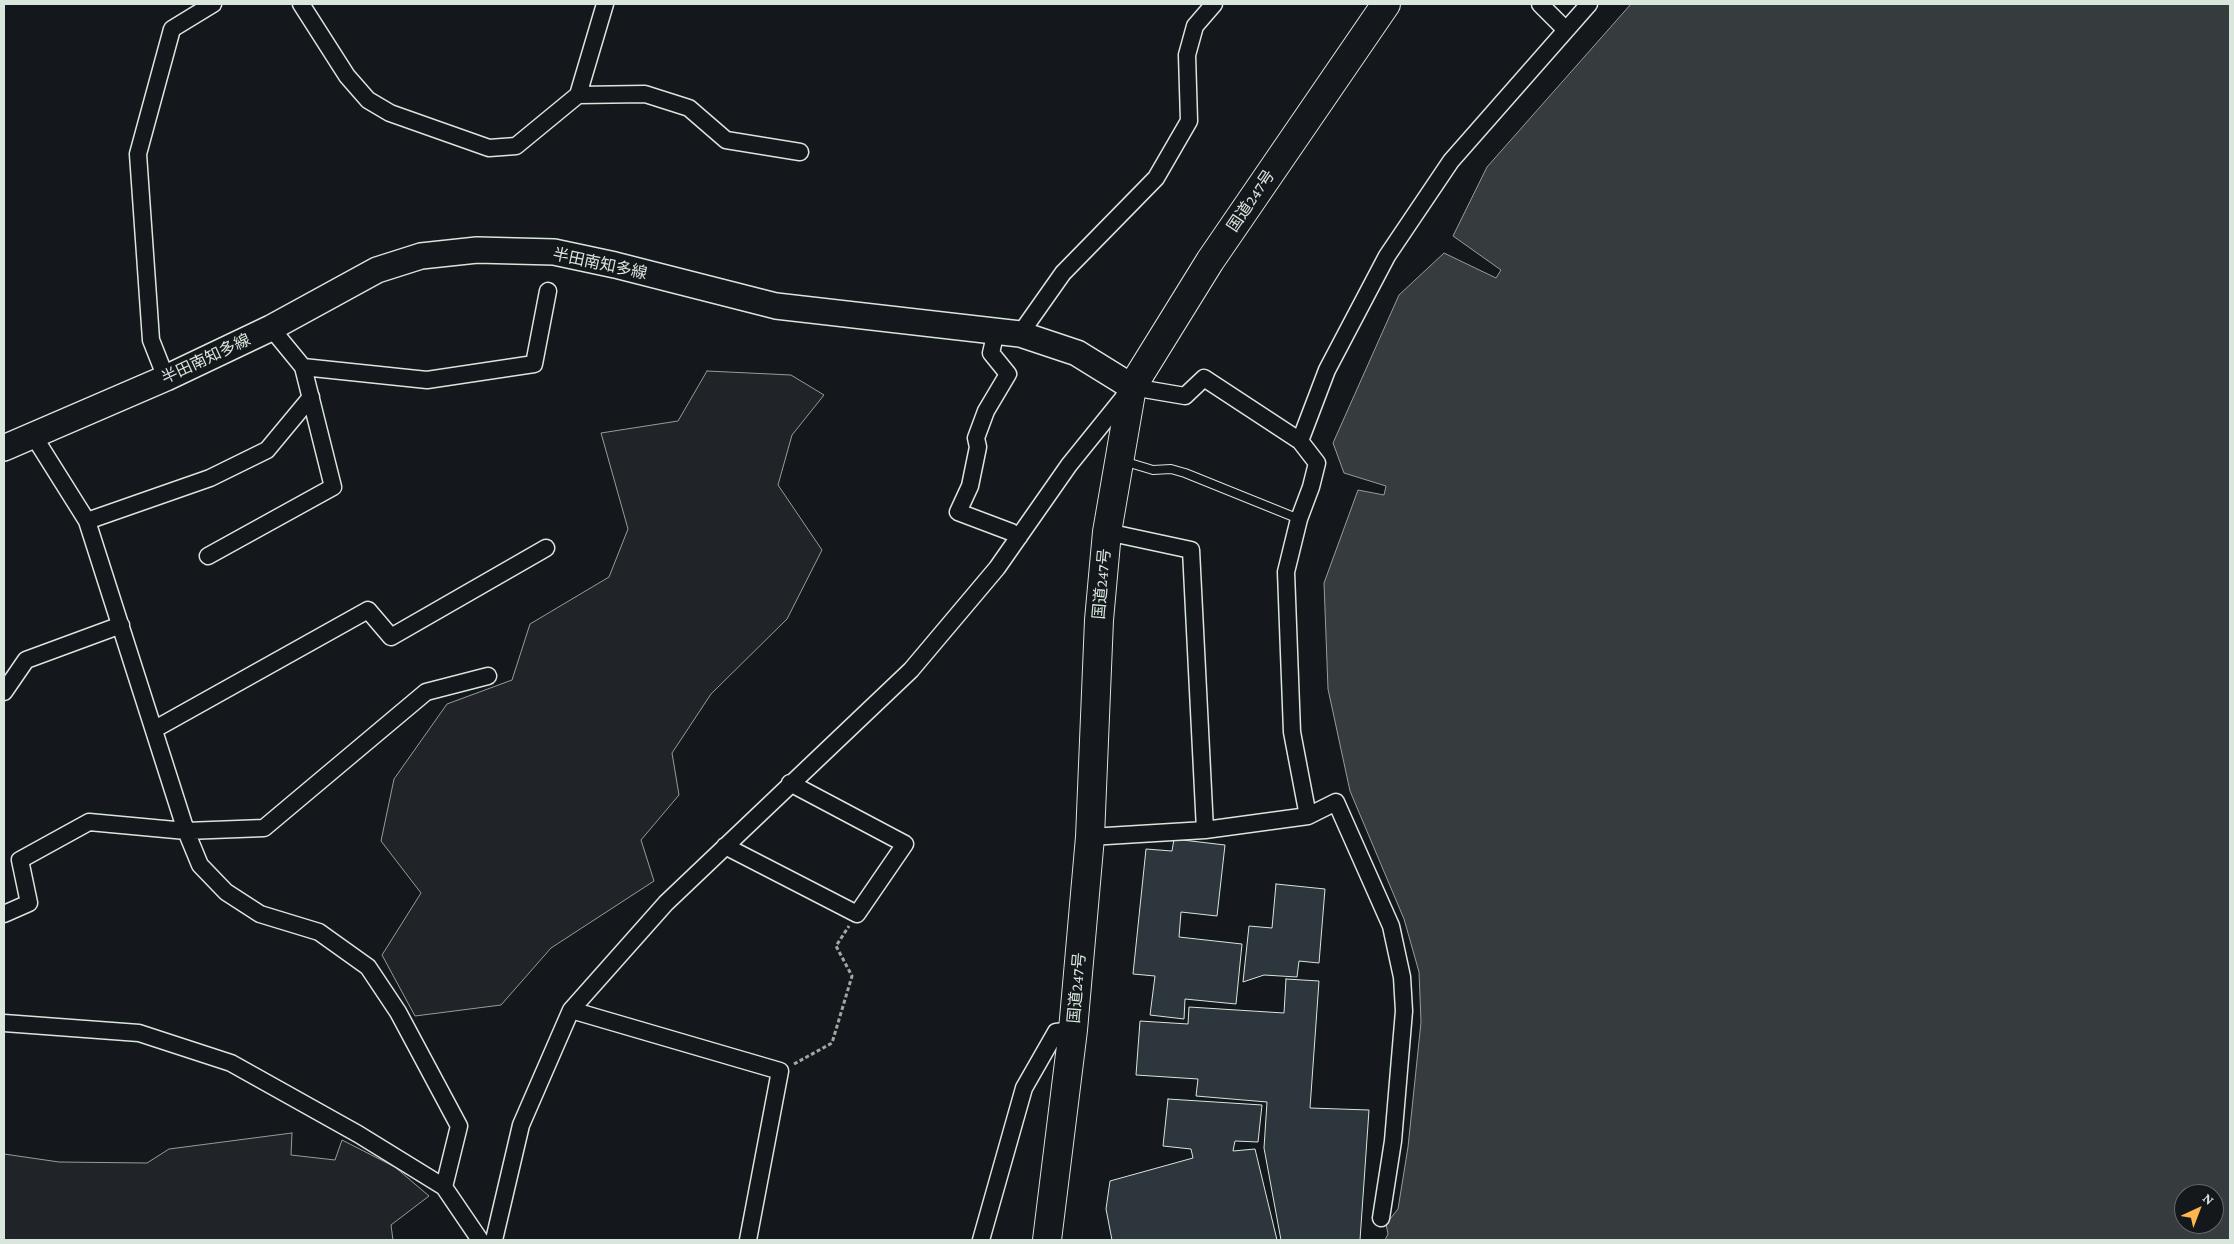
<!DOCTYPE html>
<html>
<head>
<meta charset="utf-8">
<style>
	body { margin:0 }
	#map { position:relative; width:2234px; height:1244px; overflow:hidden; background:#14181c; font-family:"Crimson Pro",serif }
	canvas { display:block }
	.frame { position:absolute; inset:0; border:5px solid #d8e6dc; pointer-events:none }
	.north { position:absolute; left:2174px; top:1184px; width:50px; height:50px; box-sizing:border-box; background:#14181c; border:1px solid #626a69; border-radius:50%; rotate:43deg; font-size:14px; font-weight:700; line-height:20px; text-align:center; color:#d8e6dc }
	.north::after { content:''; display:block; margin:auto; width:18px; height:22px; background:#ffb74d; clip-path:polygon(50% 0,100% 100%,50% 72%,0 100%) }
</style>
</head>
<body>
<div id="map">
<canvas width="2234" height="1244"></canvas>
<div class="frame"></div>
<div class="north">N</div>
</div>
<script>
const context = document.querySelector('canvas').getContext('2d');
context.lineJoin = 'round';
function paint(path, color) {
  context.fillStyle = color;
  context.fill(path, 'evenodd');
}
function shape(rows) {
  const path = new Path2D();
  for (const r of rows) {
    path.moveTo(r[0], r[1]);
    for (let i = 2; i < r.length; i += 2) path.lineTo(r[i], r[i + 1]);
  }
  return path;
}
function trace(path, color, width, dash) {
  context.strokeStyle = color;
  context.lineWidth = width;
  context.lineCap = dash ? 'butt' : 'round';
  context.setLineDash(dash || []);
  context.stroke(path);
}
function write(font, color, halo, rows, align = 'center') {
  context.font = font + ' "Crimson Pro","Noto Sans JP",serif';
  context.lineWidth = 4;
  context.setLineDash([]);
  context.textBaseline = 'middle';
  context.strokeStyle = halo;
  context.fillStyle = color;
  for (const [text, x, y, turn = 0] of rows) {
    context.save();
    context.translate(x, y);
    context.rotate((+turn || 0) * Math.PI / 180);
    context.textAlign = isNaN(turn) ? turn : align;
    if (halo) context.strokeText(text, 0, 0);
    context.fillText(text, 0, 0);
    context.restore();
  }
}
const green = shape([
	[707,371,791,375,824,395,792,435,778,485,822,550,787,619,711,694,672,753,679,795,641,840,654,881,551,948,501,1005,415,1016,382,955,421,893,381,841,394,779,447,704,512,680,530,624,609,577,628,529,601,433,678,421,707,371],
	[292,1133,291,1155,335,1160,342,1140,395,1167,429,1196,391,1225,393,1240,4,1240,4,1154,59,1162,147,1163,169,1149,292,1133]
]);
paint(green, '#202428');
trace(green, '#939e99', 1);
const water = shape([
	[1631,4,2230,4,2230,1240,1385,1240,1388,1234,1386,1224,1398,1209,1408,1147,1421,1022,1419,972,1404,919,1350,791,1328,689,1324,583,1358,490,1384,495,1386,486,1344,473,1333,443,1399,295,1444,253,1496,278,1501,270,1453,236,1487,167,1631,4],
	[2184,1194,2214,1194,2214,1224,2184,1224,2184,1194]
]);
paint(water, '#363b3e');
trace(water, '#939e99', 1);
const building = shape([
	[1174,839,1225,845,1217,916,1181,912,1179,937,1242,944,1236,1004,1185,999,1184,1019,1150,1015,1155,976,1133,974,1146,849,1172,851,1174,839],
	[1276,884,1325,889,1319,963,1299,961,1297,977,1264,975,1243,982,1249,926,1272,928,1276,884],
	[1286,979,1319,981,1310,1108,1369,1110,1360,1240,1281,1240,1264,1148,1267,1102,1196,1096,1198,1079,1136,1075,1140,1021,1188,1024,1189,1007,1284,1013,1286,979],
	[1168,1099,1262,1105,1258,1142,1235,1141,1233,1151,1255,1149,1277,1240,1112,1240,1106,1209,1110,1181,1193,1158,1191,1149,1163,1146,1168,1099]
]);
paint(building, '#2c363c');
trace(building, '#d8e6dc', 1);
const lane = shape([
	[1123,461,1153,470,1171,469,1185,473,1299,519]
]);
const street = shape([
	[301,4,347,76,368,100,390,113,489,148,516,146,578,95,605,4],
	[1540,4,1565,29],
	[578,95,645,94,689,108,726,140,800,152],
	[996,331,991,353,1008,374,986,411,976,438,978,447,970,486,958,512,1011,532,1019,537],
	[1020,334,1063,273,1156,178,1189,121,1187,55,1195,26,1214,4],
	[303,367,427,380,534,364,548,291],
	[166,378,151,340,138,154,172,29,213,4],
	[33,435,87,521,186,831,200,865,226,892,260,914,319,932,368,967,398,1012,459,1126,444,1187],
	[1300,441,1327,370,1387,256,1451,161,1589,4],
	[87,521,210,478,267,450,311,397],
	[1107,532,1191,550,1205,830],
	[208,556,333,487,303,367,271,328],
	[4,692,26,660,121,625],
	[155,729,368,610,391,637,546,548],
	[1090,837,1205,830,1308,816,1336,802,1391,926,1402,977,1404,1011,1393,1141,1381,1218],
	[725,846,857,914,905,844,790,783],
	[4,914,29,903,20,860,89,822,186,831,264,828,426,692,488,676],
	[571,1010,780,1071,748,1240],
	[4,1023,139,1033,231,1063,358,1134,444,1187,480,1240],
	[494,1240,521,1125,571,1010,666,903,911,670,997,568,1069,465,1132,387,1185,396,1204,378,1300,441,1317,463,1311,487,1299,519,1286,572,1292,732,1308,816],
	[981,1240,1024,1088,1056,1032,1073,1030]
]);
const primary = shape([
	[4,448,166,378,271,328,377,270,421,256,477,250,554,252,615,265,776,306,1020,334,1077,353,1132,387]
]);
const highway = shape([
	[1047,1240,1073,1030,1090,837,1099,620,1107,532,1132,387,1210,261,1386,4]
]);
trace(lane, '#d8e6dc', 10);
trace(street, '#d8e6dc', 19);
trace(primary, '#d8e6dc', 28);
trace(highway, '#d8e6dc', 30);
trace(shape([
	[794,1064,832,1043,852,976,836,946,849,926]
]), '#9da8a2', 3, [4, 2.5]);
trace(lane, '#14181c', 8);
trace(street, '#14181c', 16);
trace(primary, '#14181c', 25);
trace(highway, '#14181c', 28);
write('16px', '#d8e6dc', '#14181c', [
	["国道247号",1251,201,-56],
	["半田南知多線",600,264,12],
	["半田南知多線",206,359,-25],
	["国道247号",1102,584,-85],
	["国道247号",1077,988,-85]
]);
</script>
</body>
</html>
